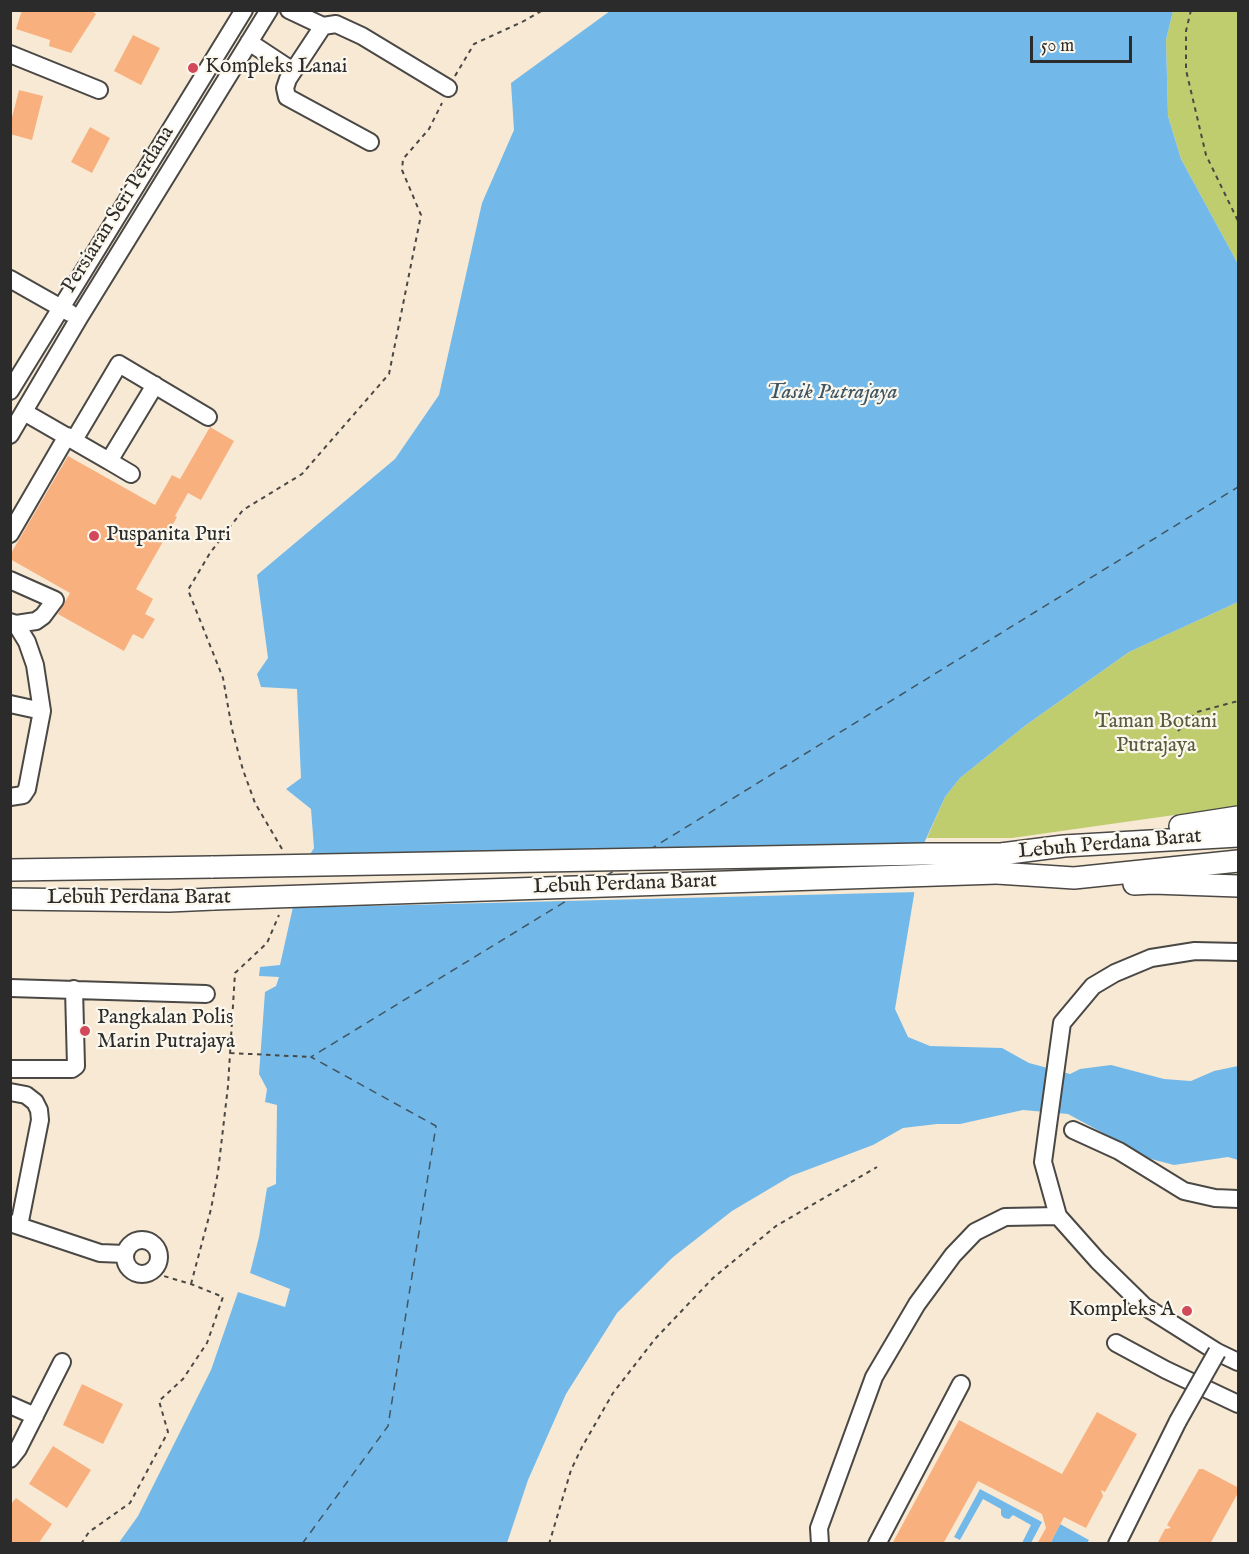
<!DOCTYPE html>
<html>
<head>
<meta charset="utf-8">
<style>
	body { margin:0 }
	#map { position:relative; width:1249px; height:1554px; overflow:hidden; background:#f8e9d5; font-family:"IM FELL English",serif }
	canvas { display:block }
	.frame { position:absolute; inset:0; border:12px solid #2b2b2b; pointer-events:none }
	.scale { position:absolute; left:1030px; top:36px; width:102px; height:27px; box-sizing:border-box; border:3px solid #2b2b2b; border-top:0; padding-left:8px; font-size:18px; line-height:21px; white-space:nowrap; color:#2b2b2b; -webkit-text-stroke:4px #fbf7ec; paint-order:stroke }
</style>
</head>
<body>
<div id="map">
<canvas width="1249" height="1554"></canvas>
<div class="frame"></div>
<div class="scale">50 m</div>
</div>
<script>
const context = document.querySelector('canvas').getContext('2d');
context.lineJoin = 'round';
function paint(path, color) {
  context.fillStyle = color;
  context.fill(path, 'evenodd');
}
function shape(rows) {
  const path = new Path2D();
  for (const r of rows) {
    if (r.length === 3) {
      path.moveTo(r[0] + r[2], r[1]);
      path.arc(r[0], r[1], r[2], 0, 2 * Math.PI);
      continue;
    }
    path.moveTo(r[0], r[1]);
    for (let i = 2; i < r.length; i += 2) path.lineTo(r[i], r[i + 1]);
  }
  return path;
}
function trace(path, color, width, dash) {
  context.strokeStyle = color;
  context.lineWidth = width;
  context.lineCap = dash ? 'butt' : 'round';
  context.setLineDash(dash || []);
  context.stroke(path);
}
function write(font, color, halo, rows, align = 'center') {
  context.font = font + ' "IM FELL English",serif';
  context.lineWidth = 4.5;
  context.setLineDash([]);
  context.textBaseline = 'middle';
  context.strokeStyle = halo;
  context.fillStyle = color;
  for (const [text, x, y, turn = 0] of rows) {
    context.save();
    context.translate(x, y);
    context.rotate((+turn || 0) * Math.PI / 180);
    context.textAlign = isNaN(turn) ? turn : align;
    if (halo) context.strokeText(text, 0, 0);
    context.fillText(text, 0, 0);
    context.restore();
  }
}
paint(shape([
	[1173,11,1238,11,1238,264,1181,159,1168,116,1166,40],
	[1238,602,1238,806,1012,838,927,838,945,797,960,778,1026,725,1129,652]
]), '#bfcd6f');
paint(shape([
	[610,11,1173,11,1166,40,1168,116,1181,159,1238,264,1238,602,1129,652,1026,725,960,778,945,797,916,861,914,895,895,1009,908,1037,930,1046,1002,1048,1029,1063,1070,1074,1080,1069,1111,1065,1164,1079,1191,1081,1214,1071,1238,1066,1238,1160,1228,1157,1174,1165,1151,1159,1068,1114,1023,1110,960,1124,937,1124,903,1128,873,1145,791,1176,732,1211,672,1258,617,1313,566,1394,528,1480,507,1543,118,1544,138,1516,211,1370,238,1292,285,1307,290,1289,250,1273,259,1237,267,1188,276,1184,277,1105,265,1102,267,1089,259,1074,265,992,276,986,279,977,259,976,260,967,280,965,293,907,294,880,314,848,311,809,286,789,301,778,297,689,261,687,257,674,268,658,257,575,395,459,439,395,482,203,514,130,511,83],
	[980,1489,1042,1522,1031,1543,1022,1543,1031,1525,1013,1515,1009,1519,1004,1518,1001,1515,1001,1509,983,1499,960,1540,954,1537],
	[1060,1524,1089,1540,1087,1543,1050,1544]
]), '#72b9e9');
paint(shape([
	[304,858,919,862,918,892,290,908,291,879]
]), '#f8e9d5');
trace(shape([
	[649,850,1238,487],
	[606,876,617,869],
	[302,1544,388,1426,436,1126,311,1057,571,898]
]), '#405664', 1.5, [8, 6]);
paint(shape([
	[22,10,90,10,96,14,71,53,49,46,50,40,16,29],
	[133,35,160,48,141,85,114,71],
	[19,90,43,96,32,140,10,134,10,125],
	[90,127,110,138,92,173,71,162],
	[210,427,234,441,201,500,188,493,175,516,177,517,136,589,153,599,145,614,155,619,143,639,133,634,124,651,58,614,70,593,10,559,10,555,68,456,155,505,172,475,180,479],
	[82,1384,123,1404,103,1444,63,1425],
	[1097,1412,1137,1434,1105,1492,1101,1490,1103,1496,1086,1528,1064,1517,1050,1544,1037,1544,1046,1528,1042,1514,978,1481,943,1544,892,1544,959,1420,1062,1474],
	[53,1446,91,1470,67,1508,29,1484],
	[1199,1469,1203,1469,1239,1488,1239,1491,1210,1544,1157,1544,1165,1529,1171,1528,1167,1525],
	[16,1498,52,1524,38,1544,10,1544,10,1505]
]), '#f8b17e');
const minor = shape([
	[289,10,323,26,336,24,362,36,448,88],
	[323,26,288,79,285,88,287,97,370,142],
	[249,42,293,71],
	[10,54,99,90],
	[10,279,70,313],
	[10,391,244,10],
	[24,412,109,461,155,385],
	[10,435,79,318,269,10],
	[74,440,119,364,208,417],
	[109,461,131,474],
	[10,534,67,436],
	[10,580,55,600,43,616,36,621,16,624],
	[10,622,16,624,27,642,35,665,42,711,27,789,23,795,10,797],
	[10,704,42,711],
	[1238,952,1195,951,1151,958,1115,973,1093,986,1062,1023,1043,1162,1058,1216,1098,1261,1144,1306,1217,1352,1238,1362],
	[10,988,206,994],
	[10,1069,72,1069,76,1066,74,989],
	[10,1092,26,1095,35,1102,39,1110,40,1120,19,1226],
	[1073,1130,1119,1151,1184,1191,1215,1198,1238,1199],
	[10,1223,100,1253,125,1254],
	[142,1257,17],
	[1116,1343,1166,1370,1238,1404],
	[10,1405,35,1416],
	[10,1459,18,1449,62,1362],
	[820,1544,819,1528,874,1377,917,1304,953,1255,975,1232,1005,1217,1058,1216],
	[877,1544,961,1384],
	[1117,1544,1178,1421]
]);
const major = shape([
	[1180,826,1238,817],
	[1001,854,1064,846,1238,836],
	[10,870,213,867],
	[997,873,1074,878,1238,861],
	[1134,884,1153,883,1238,886],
	[10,899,169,901,214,899]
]);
trace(minor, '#4a4844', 20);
trace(major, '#4a4844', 24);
trace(shape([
	[1191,10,1186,31,1186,70,1206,155,1238,221],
	[455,76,474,44,522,22,543,10],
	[1178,731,1197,712,1238,701],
	[282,849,255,803,243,770,232,729,223,678,188,590,210,553,243,510,302,474,389,374,421,215,402,170,403,159,429,129,442,103],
	[230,1053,311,1057],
	[191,1284,211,1209,218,1172,228,1086,235,973,267,943,279,915],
	[81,1544,89,1532,130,1503,168,1432,159,1401,183,1379,207,1343,223,1297,191,1284,150,1272],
	[549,1544,571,1470,582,1447,613,1393,655,1339,713,1278,776,1226,877,1167]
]), '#4a4844', 2, [4.5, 4.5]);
trace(minor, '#fff', 16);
trace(major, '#fff', 21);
const minorBridge = shape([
	[1178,1421,1217,1352]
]);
const majorBridge = shape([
	[213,867,925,854,1001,854],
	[214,899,997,873]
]);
trace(minorBridge, '#4a4844', 20, []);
trace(majorBridge, '#4a4844', 24, []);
trace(minorBridge, '#fff', 16);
trace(majorBridge, '#fff', 21);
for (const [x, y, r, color] of [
	[193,68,6,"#d1495b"],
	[94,536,6,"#d1495b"],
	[85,1031,6,"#d1495b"],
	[1187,1311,6,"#d1495b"]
]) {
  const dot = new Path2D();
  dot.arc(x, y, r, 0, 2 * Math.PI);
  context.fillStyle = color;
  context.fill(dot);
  trace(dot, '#fbf7ec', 2);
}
write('21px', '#2b2b2b', '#fbf7ec', [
	["Kompleks Lanai",205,68],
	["Puspanita Puri",106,536],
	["Pangkalan Polis",97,1019],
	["Marin Putrajaya",97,1043],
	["Kompleks A",1175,1311,"right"]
], 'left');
write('21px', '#2b2b2b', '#fbf7ec', [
	["Persiaran Seri Perdana",119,210,-58],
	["Lebuh Perdana Barat",1110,845,-5],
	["Lebuh Perdana Barat",625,885,-2],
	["Lebuh Perdana Barat",139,899]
]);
write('21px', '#575c3f', '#fbf7ec', [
	["Taman Botani",1156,723],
	["Putrajaya",1156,747]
]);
write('italic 22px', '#405664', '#fbf7ec', [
	["Tasik Putrajaya",832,393]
]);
</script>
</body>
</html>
